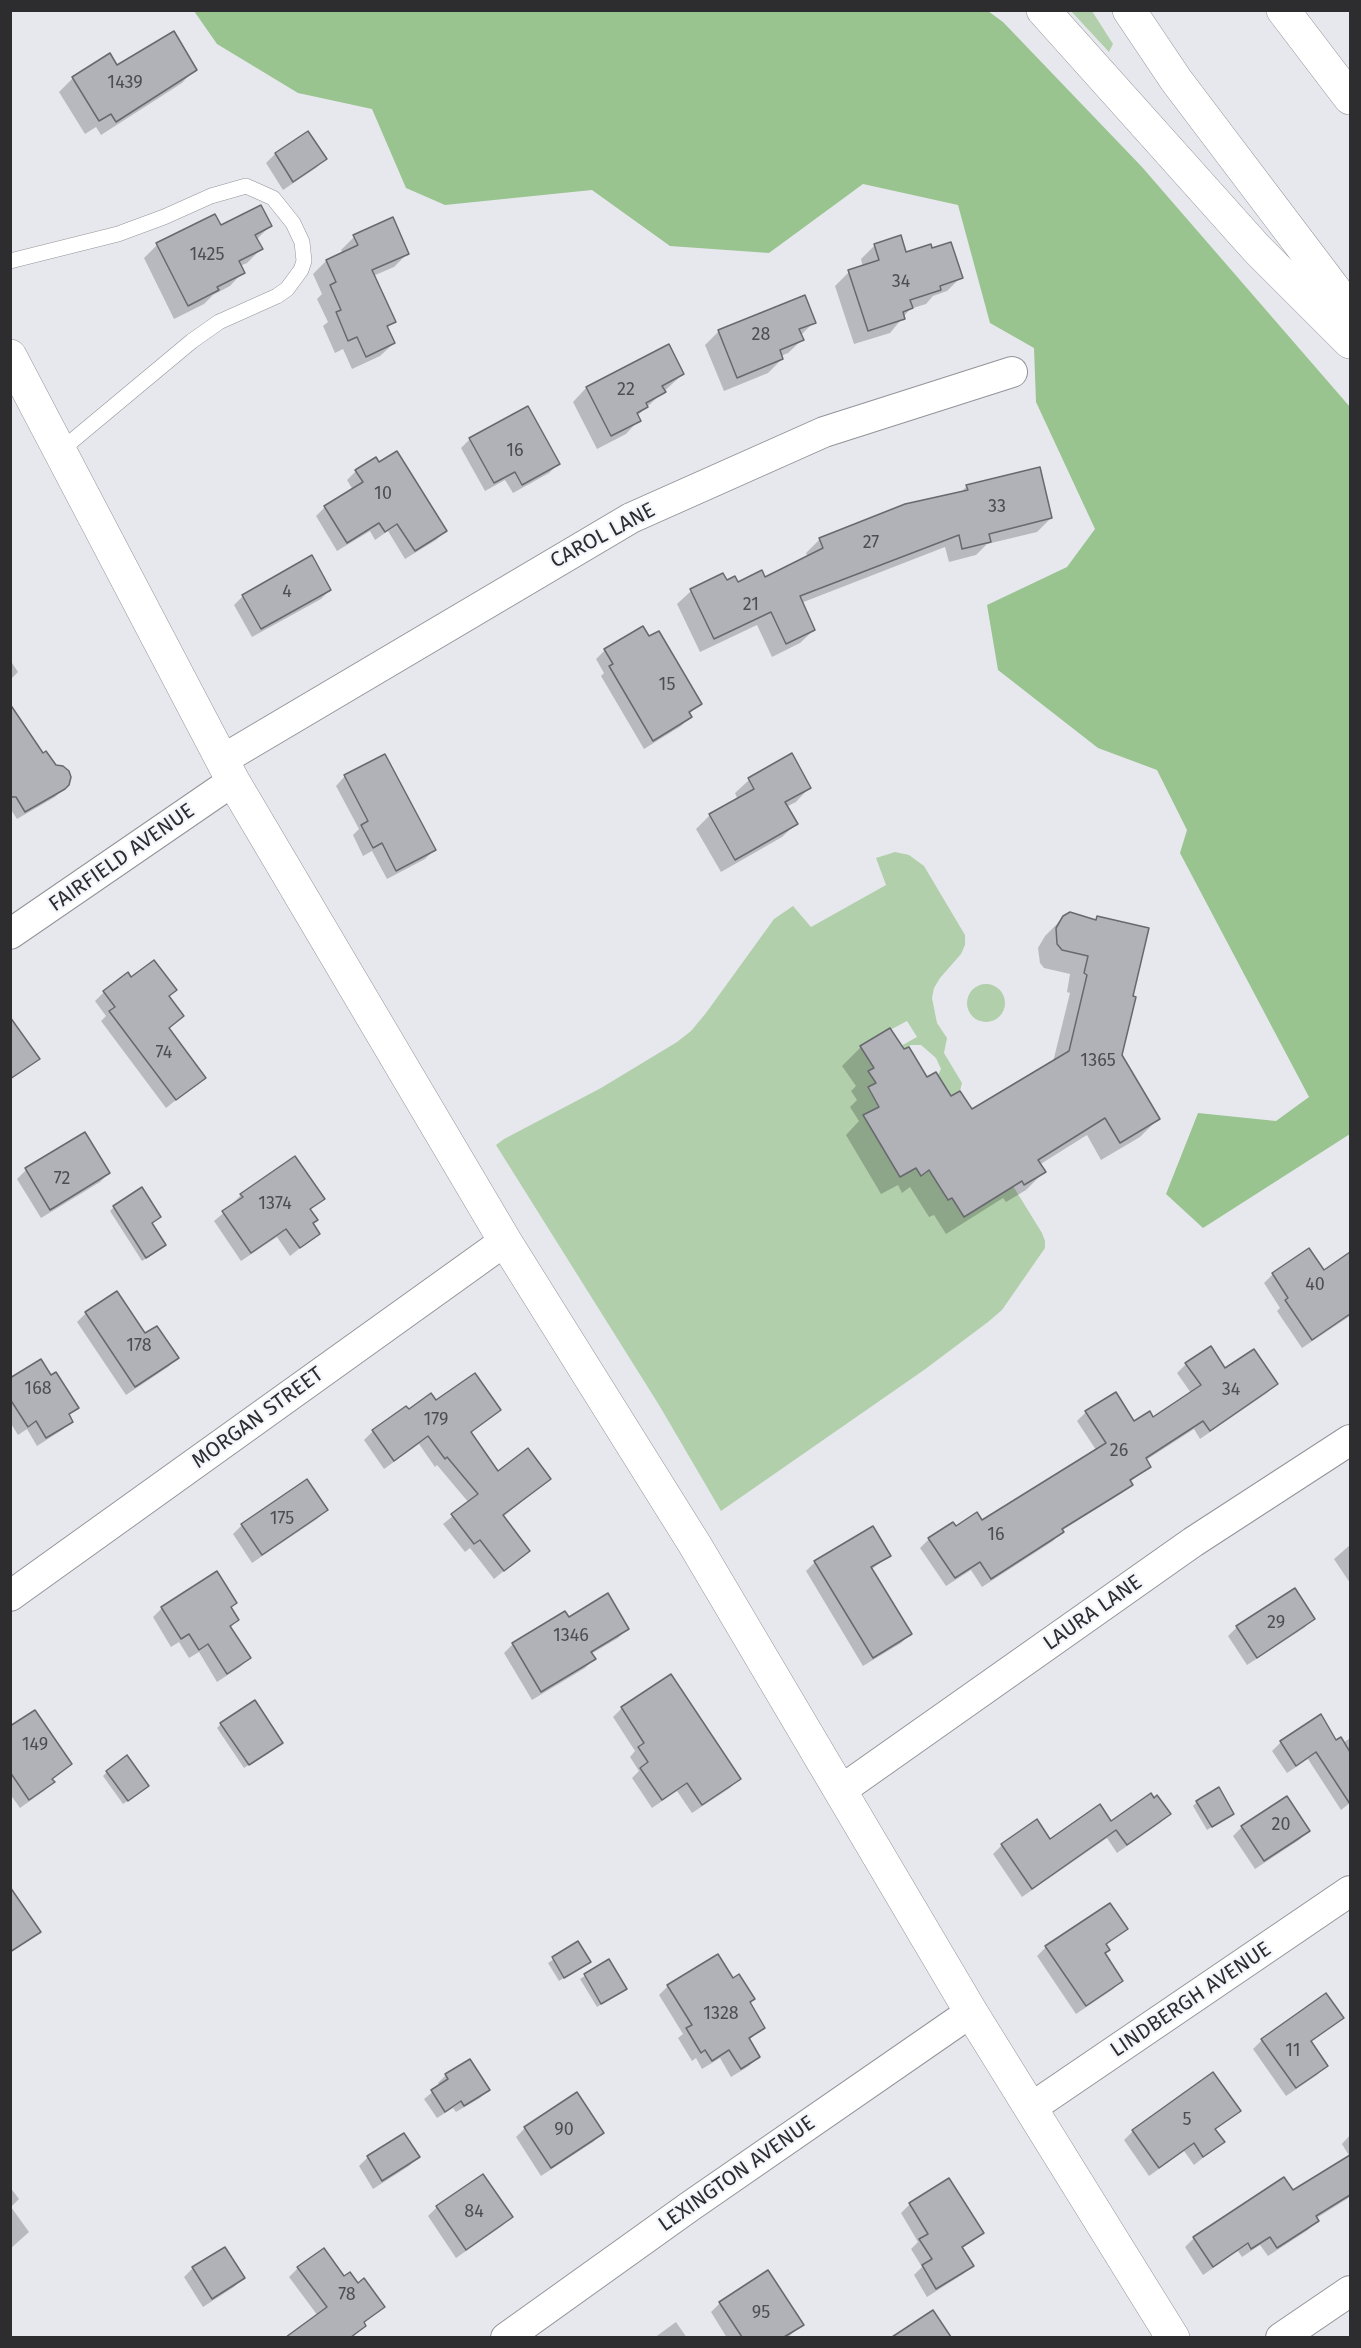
<!DOCTYPE html>
<html>
<head>
<meta charset="utf-8">
<style>
	body { margin:0 }
	#map { position:relative; width:1361px; height:2348px; overflow:hidden; background:#e7e8ee; font-family:"Fira Sans",sans-serif }
	canvas { display:block }
	.frame { position:absolute; inset:0; border:12px solid #2d2d30; pointer-events:none }
</style>
</head>
<body>
<div id="map">
<canvas width="1361" height="2348"></canvas>
<div class="frame"></div>
</div>
<script>
const context = document.querySelector('canvas').getContext('2d');
context.lineJoin = 'round';
function paint(path, color) {
  context.fillStyle = color;
  context.fill(path, 'evenodd');
}
function shape(rows) {
  const path = new Path2D();
  for (const r of rows) {
    if (r.length === 3) {
      path.moveTo(r[0] + r[2], r[1]);
      path.arc(r[0], r[1], r[2], 0, 2 * Math.PI);
      continue;
    }
    path.moveTo(r[0], r[1]);
    for (let i = 2; i < r.length; i += 2) path.lineTo(r[i], r[i + 1]);
  }
  return path;
}
function trace(path, color, width, dash) {
  context.strokeStyle = color;
  context.lineWidth = width;
  context.lineCap = dash ? 'butt' : 'round';
  context.setLineDash(dash || []);
  context.stroke(path);
}
function write(font, color, halo, rows, align = 'center') {
  context.font = font + ' "Fira Sans",sans-serif';
  context.lineWidth = 4.5;
  context.setLineDash([]);
  context.textBaseline = 'middle';
  context.strokeStyle = halo;
  context.fillStyle = color;
  for (const [text, x, y, turn = 0] of rows) {
    context.save();
    context.translate(x, y);
    context.rotate((+turn || 0) * Math.PI / 180);
    context.textAlign = isNaN(turn) ? turn : align;
    if (halo) context.strokeText(text, 0, 0);
    context.fillText(text, 0, 0);
    context.restore();
  }
}
paint(shape([
	[1071,11,1092,11,1113,44,1109,52],
	[895,852,909,855,924,866,965,935,965,945,961,954,940,978,934,988,932,998,937,1023,947,1038,944,1053,962,1083,960,1091,951,1096,938,1075,941,1069,936,1058,921,1045,911,1045,904,1050,901,1046,917,1037,907,1021,860,1046,874,1068,876,1083,868,1088,879,1107,863,1116,900,1177,916,1168,929,1170,947,1200,1013,1186,1042,1233,1045,1241,1045,1248,1002,1310,988,1322,924,1370,721,1511,659,1405,496,1145,504,1139,601,1088,677,1042,691,1031,706,1013,774,919,793,906,811,927,886,885,876,858],
	[986,1003,19]
]), '#b1cfaa');
paint(shape([
	[988,11,1003,22,1142,167,1350,407,1350,1134,1203,1228,1166,1194,1198,1113,1276,1121,1309,1097,1180,853,1187,830,1157,770,1098,748,998,670,987,605,1067,567,1095,529,1036,402,1034,348,990,323,958,205,863,184,769,253,670,246,592,190,445,205,406,188,372,109,298,93,217,44,194,11]
]), '#99c48f');
paint(shape([
	[116,67,195,69,182,83,101,135,96,127,85,134,59,92,73,78],
	[308,133,325,159,316,168,283,190,266,163,275,154],
	[270,226,256,240,261,249,247,263,240,266,243,272,230,286,213,295,204,304,174,319,144,258,157,245,220,227],
	[354,237,408,253,394,267,373,276,394,322,387,328,394,343,380,356,352,369,343,349,335,353,323,326,328,322,317,299,322,294,313,274,326,261,343,254,341,250],
	[875,245,905,254,961,277,947,291,933,296,926,304,910,309,890,333,854,344,835,286,849,272,863,267,861,259],
	[814,322,800,336,802,340,788,353,781,356,782,359,768,373,724,391,705,345,719,331],
	[668,346,683,374,637,416,639,420,626,434,597,449,573,402,586,388],
	[470,439,558,464,549,473,513,493,505,480,485,491,461,448],
	[356,471,445,531,436,540,405,559,388,531,375,540,370,531,337,551,316,516,325,507,353,490,347,480],
	[967,486,1051,518,1037,532,987,544,976,555,949,562,945,547,801,603,814,630,800,643,772,657,757,625,700,652,677,604,691,591,726,582,737,584,764,579,808,558,806,553,820,539,960,493],
	[330,590,321,599,252,637,234,605,243,596],
	[605,650,700,703,689,714,690,717,681,726,644,749,601,676,604,673,596,659],
	[10,660,18,672,10,680],
	[10,707,43,755,68,784,55,797,17,819,10,808],
	[791,755,809,788,796,802,786,807,796,824,782,837,721,872,696,829,710,815,738,800,735,793,749,780],
	[345,776,434,850,425,859,387,879,372,851,363,856,353,835,359,829,336,786],
	[1064,917,1094,921,1098,917,1131,997,1121,1055,1158,1119,1140,1137,1101,1160,1087,1135,1039,1165,1044,1172,1026,1190,1006,1202,1003,1198,946,1234,934,1215,929,1217,910,1187,902,1193,898,1185,881,1194,846,1135,859,1121,850,1107,857,1100,851,1091,856,1086,842,1066,861,1047,890,1030,903,1051,927,1079,951,1099,971,1111,1053,1062,1070,993,1067,992,1070,974,1044,968,1040,963,1038,948,1045,936],
	[131,979,175,990,168,997,168,1029,204,1078,166,1108,101,1021,106,1016,95,1001,104,992],
	[10,1033,38,1058,10,1080],
	[85,1134,109,1173,100,1182,41,1218,17,1179,26,1170],
	[241,1195,323,1199,309,1211,312,1224,318,1234,290,1256,277,1237,241,1261,214,1221,233,1205,232,1204],
	[114,1207,159,1217,151,1224,160,1249,142,1261,110,1211],
	[1350,1254,1350,1316,1302,1348,1277,1311,1280,1308,1264,1283,1273,1274,1323,1272],
	[86,1313,177,1358,168,1367,126,1395,77,1322],
	[1186,1364,1225,1370,1276,1384,1267,1393,1200,1439,1194,1429,1146,1460,1150,1466,1130,1482,1131,1484,1122,1493,1061,1531,1053,1541,982,1587,971,1570,946,1586,920,1548,929,1539,956,1528,982,1522,1096,1450,1077,1421,1086,1412,1133,1423,1153,1419,1191,1393,1177,1373],
	[50,1377,77,1408,68,1416,71,1421,62,1430,37,1446,27,1429,18,1435,10,1422,10,1380],
	[436,1402,499,1410,470,1433,498,1473,549,1479,503,1517,528,1551,494,1579,470,1548,465,1552,443,1524,469,1503,437,1465,435,1467,419,1444,384,1469,364,1440,373,1431,409,1411],
	[326,1510,317,1519,252,1563,233,1534,242,1525],
	[1350,1545,1350,1583,1334,1559],
	[889,1555,871,1570,910,1634,901,1643,863,1666,806,1571,815,1562],
	[236,1603,230,1608,238,1620,230,1628,249,1658,240,1667,217,1682,199,1652,189,1658,179,1642,171,1647,153,1617,162,1608],
	[568,1619,627,1629,618,1638,591,1654,594,1659,585,1668,532,1700,504,1653,513,1644],
	[1313,1619,1304,1628,1247,1665,1228,1636,1237,1627],
	[670,1676,739,1779,730,1788,692,1813,677,1791,652,1808,632,1778,639,1771,630,1757,635,1751,613,1717,622,1708],
	[1321,1716,1336,1742,1343,1743,1350,1738,1350,1803,1341,1810,1308,1759,1287,1773,1272,1751,1281,1742],
	[221,1724,277,1746,244,1768,217,1728],
	[10,1728,70,1764,51,1780,53,1782,44,1791,20,1808,10,1794],
	[107,1772,143,1790,123,1804,103,1776],
	[1197,1802,1232,1814,1207,1830,1193,1806],
	[1169,1814,1160,1823,1117,1853,1107,1838,1022,1897,993,1854,1002,1845,1036,1822,1049,1841,1111,1823],
	[1242,1827,1308,1831,1299,1840,1255,1869,1233,1836],
	[1126,1929,1105,1946,1103,1954,1121,1981,1112,1990,1076,2014,1037,1956,1046,1947],
	[578,1943,585,1965,559,1981,548,1963],
	[608,1961,625,1989,597,2007,580,1979],
	[668,1986,749,2003,763,2028,748,2041,758,2057,749,2066,731,2077,720,2058,702,2069,696,2058,692,2061,678,2038,683,2034,659,1995],
	[1342,2018,1310,2043,1326,2066,1317,2075,1286,2096,1253,2049,1262,2040],
	[446,2075,488,2090,480,2098,456,2112,453,2108,437,2118,424,2099,440,2086,438,2083],
	[576,2094,602,2133,593,2142,541,2176,516,2137,525,2128],
	[1239,2111,1215,2130,1223,2142,1194,2165,1184,2151,1149,2176,1124,2140,1133,2131],
	[1350,2135,1350,2197,1315,2219,1317,2221,1308,2230,1268,2256,1260,2245,1242,2257,1238,2251,1203,2275,1185,2247,1194,2238,1292,2192,1350,2157,1342,2144],
	[368,2157,418,2157,409,2166,373,2189,359,2166],
	[948,2180,982,2233,961,2249,972,2265,963,2274,927,2297,914,2275,922,2267,911,2249,918,2242,901,2213,910,2204],
	[10,2187,19,2199,11,2207,29,2232,10,2249],
	[437,2207,511,2217,502,2226,456,2258,428,2216],
	[193,2268,243,2278,234,2287,203,2307,184,2277],
	[298,2268,344,2278,358,2285,383,2307,363,2324,364,2326,352,2338,290,2338,318,2316,289,2277],
	[720,2303,802,2325,787,2338,727,2338,711,2312],
	[933,2312,949,2337,897,2338,902,2332],
	[676,2322,687,2338,654,2338]
]), '#0003');
const building = shape([
	[174,31,197,70,116,122,111,114,99,121,72,77,110,53,117,65,174,31],
	[308,131,327,159,293,182,275,153,308,131],
	[261,205,272,226,255,235,263,249,239,261,245,273,217,287,219,290,188,306,156,243,215,214,221,225,261,205],
	[393,217,409,254,372,270,396,322,387,326,395,343,366,357,357,337,348,341,336,312,341,310,330,285,336,282,326,260,358,245,353,235,393,217],
	[901,235,906,252,931,244,932,248,951,242,963,278,940,286,941,290,910,300,913,308,903,312,905,319,868,331,848,270,879,260,874,244,901,235],
	[805,295,816,323,799,329,804,340,780,350,783,359,737,378,718,330,805,295],
	[669,344,684,374,662,386,666,392,646,403,648,407,637,413,641,421,611,436,586,387,669,344],
	[528,406,560,464,522,485,515,472,494,483,469,438,528,406],
	[397,451,447,531,415,551,397,524,385,532,379,523,347,543,324,506,363,482,355,470,376,457,379,462,397,451],
	[1040,467,1052,518,989,534,991,542,962,549,959,535,800,596,815,630,786,644,771,612,714,639,690,589,723,573,727,580,735,576,738,582,762,570,765,577,823,548,819,538,905,504,968,490,966,485,1040,467],
	[312,555,331,590,261,629,242,595,312,555],
	[643,626,649,636,659,631,702,704,689,712,692,717,653,741,609,666,613,664,604,649,643,626],
	[10,704,43,753,46,751,56,765,63,766,69,771,71,777,69,785,65,789,25,812,16,797,10,797,10,704],
	[792,753,811,788,785,802,798,824,735,860,709,814,754,789,748,778,792,753],
	[385,754,436,850,396,871,382,843,373,848,361,825,368,821,344,775,385,754],
	[1070,912,1096,920,1097,916,1149,928,1133,996,1136,997,1122,1055,1160,1119,1120,1143,1105,1118,1038,1160,1046,1172,1024,1185,1022,1181,964,1217,952,1198,948,1200,929,1170,921,1176,916,1168,900,1177,863,1115,879,1107,868,1087,876,1083,868,1071,874,1068,860,1046,890,1028,904,1049,909,1047,927,1077,936,1072,951,1096,960,1091,972,1109,1069,1051,1087,975,1084,973,1088,956,1062,950,1057,944,1056,928,1063,916,1070,912],
	[154,960,177,990,169,996,184,1016,169,1028,206,1078,176,1100,109,1011,115,1007,103,991,128,972,131,977,154,960],
	[10,1017,40,1059,10,1079,10,1017],
	[85,1132,110,1173,50,1210,25,1168,85,1132],
	[295,1156,325,1199,310,1209,318,1220,313,1223,320,1234,300,1248,286,1229,251,1253,222,1211,243,1197,240,1194,295,1156],
	[142,1187,161,1217,152,1223,166,1245,146,1258,113,1206,142,1187],
	[1309,1248,1324,1270,1350,1252,1350,1314,1312,1340,1285,1300,1288,1298,1272,1273,1309,1248],
	[117,1291,145,1333,157,1326,179,1358,135,1387,85,1312,117,1291],
	[1211,1346,1225,1368,1254,1349,1278,1384,1210,1431,1203,1421,1146,1458,1151,1467,1130,1480,1133,1485,1062,1529,1064,1532,991,1579,980,1562,955,1578,928,1538,953,1522,956,1526,977,1512,982,1520,1106,1443,1085,1411,1116,1392,1134,1421,1150,1411,1153,1417,1201,1385,1185,1363,1211,1346],
	[41,1359,51,1375,56,1372,79,1408,69,1414,73,1422,46,1438,36,1421,28,1427,10,1399,10,1378,41,1359],
	[475,1373,501,1410,471,1432,498,1471,528,1448,551,1479,503,1515,530,1551,504,1571,480,1540,474,1544,451,1514,478,1494,447,1457,445,1459,428,1436,394,1461,372,1430,406,1406,409,1409,431,1393,436,1400,475,1373],
	[307,1479,328,1510,262,1555,241,1524,307,1479],
	[873,1526,891,1556,871,1567,912,1634,873,1658,814,1561,873,1526],
	[217,1571,237,1603,231,1607,239,1620,230,1626,251,1658,227,1674,208,1644,199,1650,189,1634,181,1639,161,1607,217,1571],
	[1295,1588,1315,1619,1257,1658,1236,1626,1295,1588],
	[608,1593,629,1629,591,1652,596,1659,541,1692,512,1643,565,1611,569,1617,608,1593],
	[671,1674,741,1779,702,1805,687,1783,662,1800,640,1768,648,1762,638,1747,644,1743,621,1707,671,1674],
	[255,1700,283,1743,249,1765,220,1723,255,1700],
	[35,1710,72,1764,52,1779,55,1782,29,1800,10,1772,10,1726,35,1710],
	[1321,1714,1336,1740,1341,1737,1350,1752,1350,1804,1316,1752,1296,1766,1280,1741,1321,1714],
	[127,1755,149,1786,128,1801,106,1771,127,1755],
	[1219,1787,1234,1814,1212,1827,1196,1801,1219,1787],
	[1151,1793,1154,1798,1157,1795,1171,1814,1127,1845,1116,1830,1032,1889,1001,1844,1037,1819,1050,1839,1100,1804,1111,1821,1151,1793],
	[1287,1796,1310,1831,1264,1861,1241,1826,1287,1796],
	[10,1887,41,1932,10,1952,10,1887],
	[1110,1903,1128,1929,1106,1944,1110,1950,1105,1953,1123,1981,1086,2006,1045,1946,1110,1903],
	[578,1941,591,1962,564,1978,552,1957,578,1941],
	[718,1954,733,1978,739,1974,755,1999,750,2002,765,2028,749,2038,760,2057,741,2069,729,2050,712,2061,705,2050,701,2053,686,2028,692,2025,667,1985,718,1954],
	[609,1959,627,1989,601,2004,584,1974,609,1959],
	[1326,1993,1344,2018,1311,2041,1328,2066,1296,2088,1261,2039,1326,1993],
	[470,2059,490,2090,464,2106,461,2101,445,2112,431,2090,448,2079,445,2074,470,2059],
	[1213,2072,1241,2111,1215,2129,1225,2142,1203,2157,1194,2143,1159,2168,1132,2130,1213,2072],
	[577,2092,604,2133,551,2168,524,2127,577,2092],
	[404,2133,420,2157,382,2181,367,2156,404,2133],
	[1350,2155,1350,2195,1316,2216,1319,2221,1277,2248,1270,2237,1251,2249,1248,2243,1213,2267,1193,2237,1284,2177,1293,2190,1350,2155],
	[483,2174,513,2217,466,2250,436,2206,483,2174],
	[949,2178,984,2233,962,2247,974,2266,936,2289,922,2265,932,2259,919,2239,928,2234,909,2203,949,2178],
	[225,2247,245,2278,212,2299,192,2267,225,2247],
	[324,2248,344,2276,350,2272,358,2283,364,2278,385,2307,364,2322,366,2326,351,2337,286,2337,327,2307,297,2267,324,2248],
	[768,2270,804,2325,784,2337,742,2337,719,2302,768,2270],
	[933,2310,951,2337,892,2337,933,2310]
]);
paint(building, '#b1b1b8');
trace(building, '#68696e', 1.5);
const lane = shape([
	[10,261,118,234,164,217,211,196,246,186,273,198,293,223,302,242,304,261,301,270,287,289,277,296,219,322,192,341,60,451]
]);
const street = shape([
	[222,760,631,518,824,432,1012,372],
	[10,934,233,781],
	[10,1596,505,1241],
	[840,1791,1193,1542,1350,1440],
	[1031,2108,1350,1891],
	[506,2338,689,2207,971,2012],
	[1281,2338,1350,2291]
]);
const primary = shape([
	[10,356,233,781,505,1241,695,1545,971,2012,1173,2338]
]);
const highway = shape([
	[1043,10,1257,249,1350,342],
	[1129,10,1176,80,1350,310],
	[1283,10,1350,98]
]);
trace(lane, '#939499', 16);
trace(street, '#939499', 32);
trace(primary, '#939499', 34);
trace(highway, '#939499', 34);
trace(lane, '#fff', 15);
trace(street, '#fff', 30);
trace(primary, '#fff', 33);
trace(highway, '#fff', 33);
write('18px', '#4e4e52', null, [
	["1439",125,83],
	["1425",207,255],
	["34",901,282],
	["28",761,335],
	["22",626,390],
	["16",515,451],
	["10",383,494],
	["33",997,507],
	["27",871,543],
	["4",287,592],
	["21",751,605],
	["15",667,685],
	["74",164,1053],
	["1365",1098,1061],
	["72",62,1179],
	["1374",275,1204],
	["40",1315,1285],
	["178",139,1346],
	["168",38,1389],
	["34",1231,1390],
	["179",436,1420],
	["26",1119,1451],
	["175",282,1519],
	["16",996,1535],
	["29",1276,1623],
	["1346",571,1636],
	["149",35,1745],
	["20",1281,1825],
	["1328",721,2014],
	["11",1293,2051],
	["5",1187,2120],
	["90",564,2130],
	["84",474,2212],
	["78",347,2295],
	["95",761,2313]
]);
write('21px', '#2d2d30', '#f4f5fb', [
	["CAROL LANE",603,536,-28],
	["FAIRFIELD AVENUE",122,858,-35],
	["MORGAN STREET",258,1418,-36],
	["LAURA LANE",1093,1613,-35],
	["LINDBERGH AVENUE",1191,2000,-34],
	["LEXINGTON AVENUE",737,2174,-35]
]);
</script>
</body>
</html>
